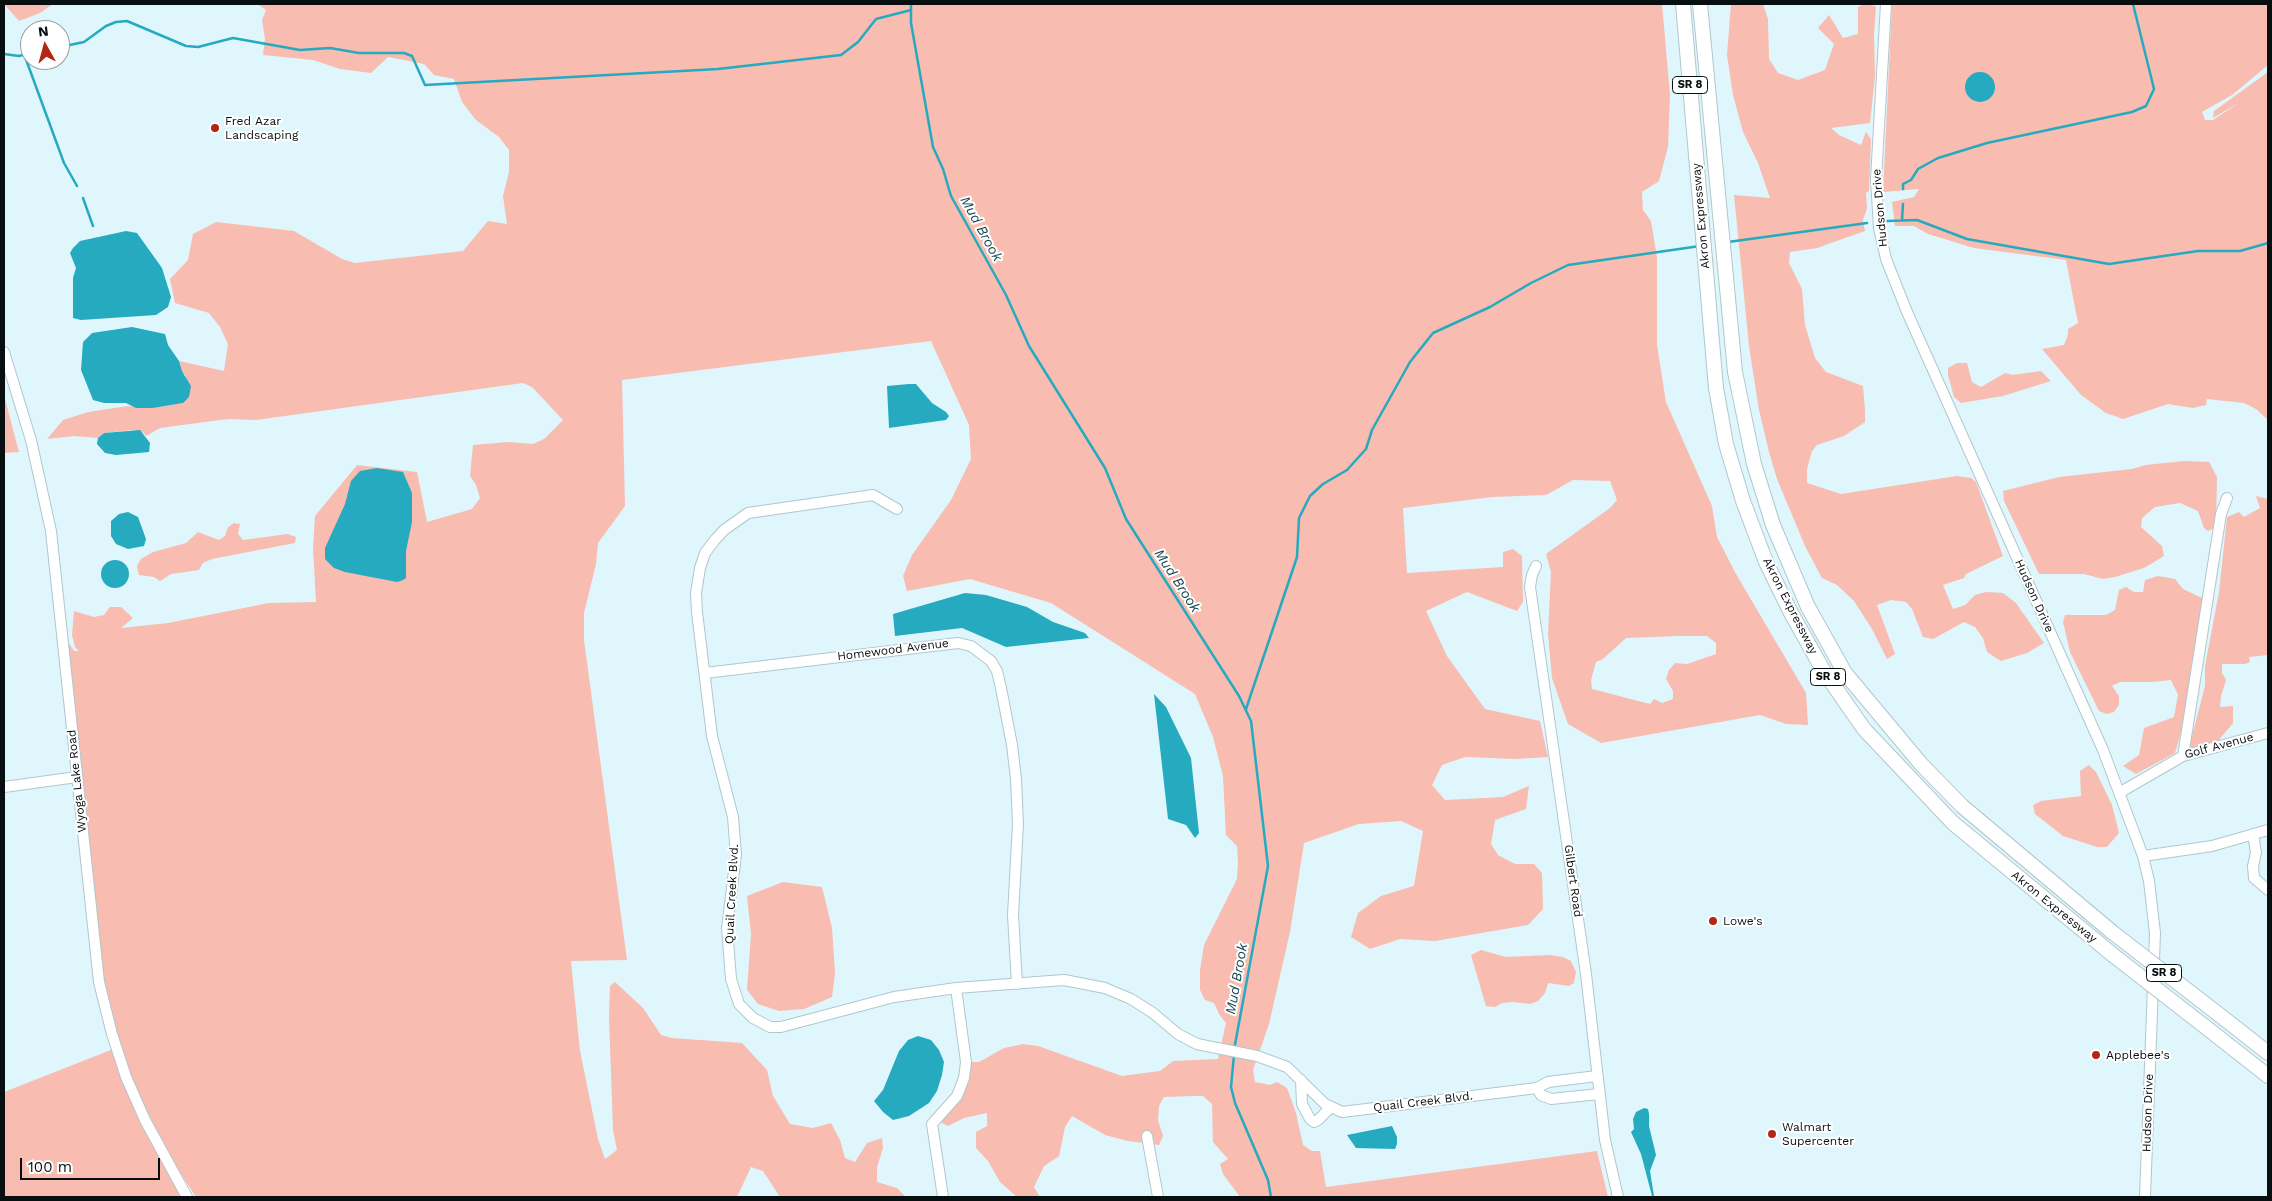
<!DOCTYPE html>
<html>
<head>
<meta charset="utf-8">
<style>
	body { margin:0 }
	#map { position:relative; width:2272px; height:1201px; overflow:hidden; background:#dff7fc; font-family:"Work Sans",sans-serif }
	canvas { display:block }
	.frame { position:absolute; inset:0; border:5px solid #080f11; pointer-events:none }
	.north { position:absolute; left:20px; top:20px; width:50px; height:50px; box-sizing:border-box; background:#fff; border:1px solid #9c9fa0; border-radius:50%; rotate:353deg; font-size:14px; font-weight:700; line-height:20px; text-align:center; color:#080f11 }
	.north::after { content:''; display:block; margin:auto; width:18px; height:22px; background:#b42614; clip-path:polygon(50% 0,100% 100%,50% 72%,0 100%) }
	.scale { position:absolute; left:20px; top:1158px; width:140px; height:22px; box-sizing:border-box; border:2px solid #080f11; border-top:0; padding-left:6px; font-size:15px; line-height:18px; white-space:nowrap; color:#080f11; -webkit-text-stroke:4px #fff; paint-order:stroke }
</style>
</head>
<body>
<div id="map">
<canvas width="2272" height="1201"></canvas>
<div class="frame"></div>
<div class="north">N</div>
<div class="scale">100 m</div>
</div>
<script>
const context = document.querySelector('canvas').getContext('2d');
context.lineJoin = 'round';
function paint(path, color) {
  context.fillStyle = color;
  context.fill(path, 'evenodd');
}
function shape(rows) {
  const path = new Path2D();
  for (const r of rows) {
    if (r.length === 3) {
      path.moveTo(r[0] + r[2], r[1]);
      path.arc(r[0], r[1], r[2], 0, 2 * Math.PI);
      continue;
    }
    path.moveTo(r[0], r[1]);
    for (let i = 2; i < r.length; i += 2) path.lineTo(r[i], r[i + 1]);
  }
  return path;
}
function trace(path, color, width, dash) {
  context.strokeStyle = color;
  context.lineWidth = width;
  context.lineCap = dash ? 'butt' : 'round';
  context.setLineDash(dash || []);
  context.stroke(path);
}
function write(font, color, halo, rows, align = 'center') {
  context.font = font + ' "Work Sans",sans-serif';
  context.lineWidth = 4;
  context.setLineDash([]);
  context.textBaseline = 'middle';
  context.strokeStyle = halo;
  context.fillStyle = color;
  for (const [text, x, y, turn = 0] of rows) {
    context.save();
    context.translate(x, y);
    context.rotate((+turn || 0) * Math.PI / 180);
    context.textAlign = isNaN(turn) ? turn : align;
    if (halo) context.strokeText(text, 0, 0);
    context.fillText(text, 0, 0);
    context.restore();
  }
}
paint(shape([
	[4,4,53,4,40,13,19,21],
	[257,4,1662,4,1670,95,1668,147,1659,181,1642,192,1643,210,1651,221,1657,257,1657,345,1666,402,1712,506,1717,537,1736,574,1806,693,1808,725,1786,724,1760,715,1601,743,1568,724,1552,678,1548,634,1551,572,1546,554,1610,508,1617,500,1610,481,1573,480,1546,495,1492,497,1403,508,1407,573,1503,567,1503,552,1513,549,1522,556,1523,602,1517,611,1467,592,1426,611,1447,656,1485,709,1540,721,1548,757,1515,759,1465,757,1442,765,1432,785,1445,800,1503,797,1529,786,1526,809,1495,820,1491,844,1498,855,1515,864,1534,864,1542,873,1543,909,1528,925,1435,941,1400,939,1370,949,1351,937,1358,913,1381,896,1414,886,1423,831,1401,821,1359,824,1304,843,1290,932,1269,1024,1253,1070,1255,1082,1270,1085,1277,1082,1287,1088,1296,1113,1303,1145,1312,1151,1320,1151,1326,1187,1597,1151,1608,1197,1240,1197,1223,1174,1220,1164,1228,1159,1213,1142,1212,1104,1203,1096,1192,1096,1164,1097,1159,1106,1158,1120,1163,1136,1159,1145,1128,1141,1105,1135,1072,1116,1065,1127,1059,1156,1044,1166,1034,1187,1040,1197,1017,1197,1000,1182,988,1161,976,1148,976,1132,987,1126,987,1113,964,1118,948,1126,942,1123,940,1115,957,1096,966,1062,979,1062,1004,1048,1023,1044,1038,1046,1122,1076,1160,1071,1173,1061,1218,1059,1226,1023,1219,1014,1214,1003,1205,1000,1200,990,1200,970,1204,945,1237,879,1238,863,1237,846,1226,835,1223,776,1213,737,1195,694,1051,603,970,579,907,591,903,576,912,555,951,500,971,459,969,425,931,341,622,380,625,506,598,543,596,564,584,613,584,640,627,960,571,961,580,1051,598,1139,605,1159,617,1150,613,1130,609,1017,610,986,615,982,643,1008,661,1035,672,1038,742,1043,767,1070,773,1096,790,1124,813,1128,831,1123,840,1140,845,1158,855,1162,867,1143,882,1138,883,1148,877,1167,877,1182,897,1188,906,1197,780,1197,763,1171,751,1167,737,1197,196,1197,171,1159,148,1113,145,1120,187,1197,4,1197,4,1092,116,1048,106,1013,62,633,74,651,79,651,75,647,72,635,74,611,94,617,104,615,110,607,121,607,133,618,121,628,168,623,269,603,316,602,313,548,315,516,357,465,417,472,427,522,472,509,480,498,476,485,470,476,473,445,509,442,533,444,544,439,563,420,532,387,523,383,256,420,228,419,160,428,146,436,144,433,132,430,104,433,98,438,74,436,47,439,63,420,88,412,128,406,153,408,183,403,186,376,182,371,179,361,224,371,228,344,220,327,209,313,175,303,170,279,188,260,193,234,216,222,294,231,342,259,355,263,463,251,488,221,507,224,503,196,509,172,509,150,499,137,476,120,462,102,454,79,434,75,424,64,388,57,371,73,340,69,313,60,263,55,265,39,262,20,266,10],
	[1679,636,1707,636,1716,643,1716,654,1687,664,1675,663,1669,670,1666,679,1673,691,1673,699,1662,703,1654,699,1650,704,1592,689,1591,680,1596,662,1603,659,1626,638],
	[1731,4,1763,4,1768,19,1769,59,1778,73,1798,80,1825,70,1834,44,1818,28,1829,15,1843,38,1858,34,1858,7,1864,4,1876,6,1874,35,1875,76,1870,123,1831,128,1839,135,1861,145,1866,132,1871,139,1869,191,1866,193,1867,208,1863,220,1865,231,1817,248,1790,252,1789,263,1802,289,1805,325,1815,358,1826,372,1863,386,1865,410,1865,422,1844,436,1817,445,1812,451,1807,469,1807,483,1841,494,1957,476,1971,478,1976,482,2003,556,1966,574,1964,578,1943,585,1953,609,1965,605,1975,595,1986,592,2003,593,2016,603,2044,643,2027,653,2001,661,1987,652,1983,638,1975,627,1964,622,1933,639,1923,637,1912,609,1906,602,1891,600,1877,605,1895,654,1887,659,1872,629,1854,601,1837,585,1822,578,1805,546,1777,479,1769,452,1759,410,1749,346,1734,195,1770,198,1758,163,1743,132,1733,95,1727,55],
	[1892,4,2268,4,2268,65,2232,95,2202,112,2205,120,2213,120,2240,102,2213,118,2214,111,2268,72,2268,420,2256,409,2244,403,2207,399,2206,405,2193,408,2168,404,2123,419,2106,413,2081,395,2042,349,2064,345,2068,335,2068,329,2078,323,2066,260,1974,248,1928,234,1914,226,1895,226,1892,202,1914,197,1919,189,1883,192],
	[1957,363,1967,363,1972,382,1981,387,2005,373,2013,375,2041,371,2051,381,2003,396,1961,403,1954,397,1948,375,1948,368],
	[4,397,5,399,19,452,4,453],
	[2184,461,2209,462,2217,477,2216,527,2208,531,2204,528,2198,511,2180,503,2155,507,2142,518,2141,527,2162,546,2164,556,2144,568,2115,577,2103,579,2084,574,2039,574,2004,501,2003,491,2059,477,2132,469,2146,465],
	[2256,496,2268,499,2268,655,2249,657,2250,662,2245,664,2222,664,2222,673,2226,680,2221,696,2220,707,2233,706,2233,723,2219,740,2203,747,2189,748,2205,686,2205,666,2219,592,2227,517,2239,512,2244,517,2260,508],
	[234,523,240,524,238,534,243,540,288,534,296,537,295,543,212,559,203,563,199,570,171,574,160,581,154,577,139,575,137,566,141,559,153,552,186,543,198,532,219,540,225,536,228,527],
	[2158,576,2175,579,2183,589,2206,600,2182,729,2175,753,2136,774,2123,766,2139,755,2144,728,2174,717,2178,695,2171,680,2152,682,2120,682,2112,686,2119,696,2119,705,2114,712,2107,714,2099,711,2070,652,2063,622,2065,615,2106,615,2115,610,2119,590,2126,587,2134,592,2143,592,2145,580],
	[2089,765,2096,772,2112,805,2119,833,2107,847,2097,847,2063,836,2035,814,2033,805,2041,801,2081,796,2080,771],
	[783,882,822,887,832,928,835,973,832,997,804,1009,779,1011,758,1004,747,990,751,934,747,896],
	[1481,950,1506,957,1550,955,1563,957,1571,961,1576,972,1574,983,1569,986,1548,983,1545,993,1538,1001,1530,1004,1513,1002,1502,1003,1495,1007,1486,1006,1471,955]
]), '#f8bcb1');
paint(shape([
	[1980,87,15],
	[126,231,137,233,162,268,171,297,168,307,156,315,81,320,73,318,73,278,76,268,70,253,73,248,80,241],
	[132,327,165,334,168,345,179,361,182,371,191,386,189,397,183,403,153,408,136,408,126,403,104,403,93,400,81,370,83,342,92,333],
	[909,384,916,384,932,403,946,412,949,416,946,420,889,428,887,386],
	[140,430,150,443,149,452,116,455,105,453,97,444,98,438,104,433],
	[377,468,403,472,412,493,412,522,406,551,406,578,403,580,397,582,345,572,334,568,325,559,325,548,345,504,351,481,360,471],
	[128,512,138,517,146,539,144,546,128,549,116,544,111,536,111,521,119,514],
	[115,574,14],
	[965,593,986,595,1027,607,1053,622,1085,633,1089,638,1006,647,962,628,895,636,893,614],
	[1154,694,1166,707,1191,758,1199,833,1195,838,1186,825,1168,819],
	[918,1036,931,1040,939,1050,944,1062,942,1075,937,1091,929,1103,909,1116,893,1120,883,1112,874,1101,883,1090,899,1051,908,1040],
	[1644,1108,1648,1109,1649,1114,1649,1126,1656,1155,1650,1171,1654,1196,1652,1196,1641,1154,1631,1132,1634,1129,1633,1119,1636,1112],
	[1392,1126,1397,1137,1397,1144,1395,1149,1356,1148,1347,1135]
]), '#26aac0');
trace(shape([
	[911,4,911,23,933,147,943,169,951,196,1006,295,1029,346,1105,468,1126,519,1239,696,1251,721,1268,866,1234,1050],
	[60,47,84,42,106,26,116,22,127,21,186,46,198,47,233,38,300,50,330,48,359,53,404,53,412,56,425,85,718,69,841,55,858,42,876,19,911,10],
	[4,54,19,56,30,53],
	[24,54,64,163,77,186],
	[1903,189,1903,184,1911,180,1918,169,1938,158,1987,143,2132,112,2146,106,2154,89,2133,4],
	[83,198,93,226],
	[1902,220,1903,204],
	[1887,221,1917,220,1967,239,2109,264,2198,251,2240,251,2268,243],
	[1728,242,1867,223],
	[1246,709,1297,557,1299,518,1310,496,1323,484,1347,470,1366,449,1372,430,1410,362,1433,333,1490,307,1531,283,1568,265,1700,246],
	[1234,1055,1231,1087,1235,1103,1268,1180,1271,1197]
]), '#26aac0', 2.5);
const minor = shape([
	[1886,4,1876,179,1879,228,1886,259,1907,312,2103,750,2143,856,2149,881,2155,933,2145,1197],
	[4,352,31,440,51,531,99,982,112,1034,126,1077,145,1120,187,1197],
	[897,509,873,495,748,513,724,530,714,541,705,553,700,568,696,593,697,612,712,736,733,817,736,855,727,928,731,979,739,1004,753,1018,770,1027,781,1027,894,997,956,988,1064,980,1105,988,1131,999,1153,1013,1178,1034,1197,1044,1257,1056,1287,1067,1325,1104,1342,1112,1537,1088,1548,1082,1597,1076],
	[1536,566,1532,575,1530,587,1586,974,1605,1140,1618,1197],
	[705,673,958,643,971,646,991,661,997,671,1001,688,1012,745,1016,779,1018,824,1013,915,1017,984],
	[2183,756,2221,514,2227,498],
	[4,787,77,777],
	[2119,793,2183,756,2268,733],
	[2253,834,2256,853,2253,866,2254,878,2268,890],
	[2143,856,2212,846,2268,830],
	[1301,1080,1302,1104,1310,1119,1314,1122,1318,1120,1331,1107],
	[1537,1088,1541,1095,1551,1099,1599,1094],
	[1147,1136,1158,1197],
	[943,1197,932,1124,957,1096,964,1078,966,1062,956,988]
]);
const highway = shape([
	[1683,4,1716,388,1726,444,1743,501,1766,562,1790,611,1823,670,1864,729,1953,823,2113,955],
	[1700,4,1735,372,1754,464,1773,525,1808,607,1845,673,1921,764,1962,806,2112,932],
	[2217,1013,2268,1053],
	[2217,1036,2268,1076]
]);
trace(minor, '#b0c7cc', 12);
trace(highway, '#b0c7cc', 16);
trace(minor, '#fff', 10);
trace(highway, '#fff', 14);
const highwayBridge = shape([
	[2112,932,2217,1013],
	[2113,955,2217,1036]
]);
trace(highwayBridge, '#b0c7cc', 16, []);
trace(highwayBridge, '#fff', 14);
for (const [x, y, r, color] of [
	[215,128,5,"#b42614"],
	[1713,921,5,"#b42614"],
	[2096,1055,5,"#b42614"],
	[1772,1134,5,"#b42614"]
]) {
  const dot = new Path2D();
  dot.arc(x, y, r, 0, 2 * Math.PI);
  context.fillStyle = color;
  context.fill(dot);
  trace(dot, '#fff', 2);
}
for (const [x, y, w] of [
	[1690,85,35],
	[1828,677,35],
	[2164,973,35]
]) {
  const box = new Path2D();
  box.roundRect(x - w / 2, y - 8.5, w, 17, 4);
  context.fillStyle = '#fff';
  context.fill(box);
  trace(box, '#080f11', 1);
}
write('bold 11px', '#080f11', null, [
	["SR 8",1690,85],
	["SR 8",1828,677],
	["SR 8",2164,973]
]);
write('12px', '#080f11', '#fff', [
	["Fred Azar",225,121],
	["Landscaping",225,135],
	["Lowe's",1723,921],
	["Applebee's",2106,1055],
	["Walmart",1782,1127],
	["Supercenter",1782,1141]
], 'left');
write('12px', '#080f11', '#fff', [
	["Hudson Drive",1880,208,-95],
	["Akron Expressway",1701,216,-95],
	["Hudson Drive",2034,596,66],
	["Akron Expressway",1790,606,63],
	["Homewood Avenue",893,650,-7],
	["Golf Avenue",2219,746,-15],
	["Wyoga Lake Road",77,781,-96],
	["Gilbert Road",1573,881,82],
	["Quail Creek Blvd.",732,894,-87],
	["Akron Expressway",2054,907,39],
	["Quail Creek Blvd.",1423,1102,-7],
	["Hudson Drive",2148,1113,-88]
]);
write('italic 14px', '#114750', '#fff', [
	["Mud Brook",981,229,61],
	["Mud Brook",1177,581,57],
	["Mud Brook",1237,979,-80]
]);
</script>
</body>
</html>
